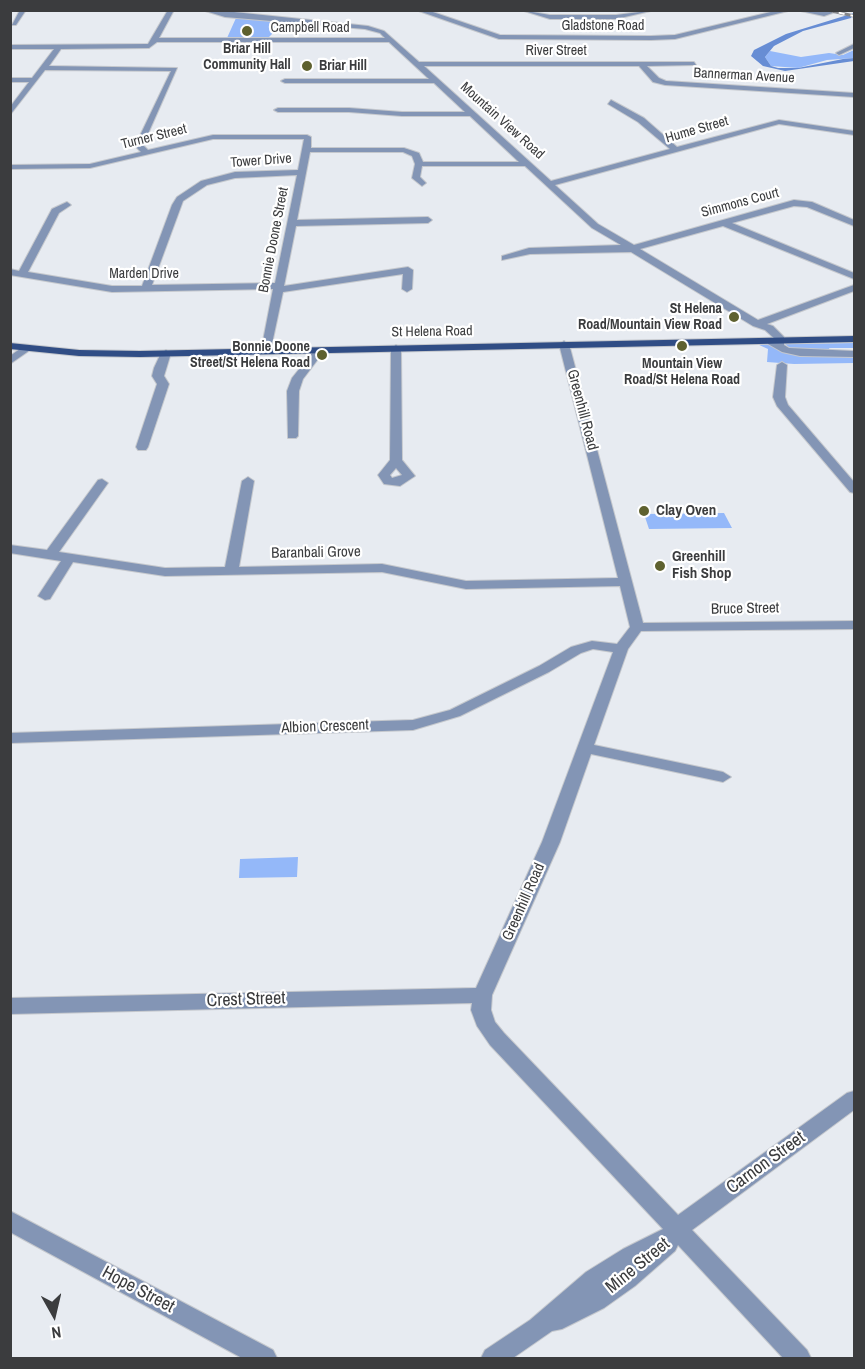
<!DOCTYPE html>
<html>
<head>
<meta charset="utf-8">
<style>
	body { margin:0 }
	#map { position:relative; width:865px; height:1369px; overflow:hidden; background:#e7ebf1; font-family:"Archivo Narrow",sans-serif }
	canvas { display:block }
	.frame { position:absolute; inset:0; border:12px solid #3b3c3e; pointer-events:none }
	.north { position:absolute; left:24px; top:1285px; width:60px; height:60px; -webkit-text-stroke:4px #fff; paint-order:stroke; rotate:172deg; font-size:16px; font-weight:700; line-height:24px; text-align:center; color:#3b3c3e }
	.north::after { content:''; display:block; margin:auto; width:21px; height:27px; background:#3b3c3e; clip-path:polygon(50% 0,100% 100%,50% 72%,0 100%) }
</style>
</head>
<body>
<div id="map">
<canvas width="865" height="1369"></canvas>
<div class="frame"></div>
<div class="north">N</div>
</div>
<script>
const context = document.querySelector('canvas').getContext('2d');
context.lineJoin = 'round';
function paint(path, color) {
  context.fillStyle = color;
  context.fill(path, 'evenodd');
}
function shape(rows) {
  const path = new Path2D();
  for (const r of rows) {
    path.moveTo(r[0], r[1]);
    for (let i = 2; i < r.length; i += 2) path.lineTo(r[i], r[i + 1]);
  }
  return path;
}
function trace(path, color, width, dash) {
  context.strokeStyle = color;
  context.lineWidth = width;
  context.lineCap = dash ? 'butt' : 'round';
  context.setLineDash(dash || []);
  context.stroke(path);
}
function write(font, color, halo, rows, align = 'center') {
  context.font = font + ' "Archivo Narrow",sans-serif';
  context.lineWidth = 4.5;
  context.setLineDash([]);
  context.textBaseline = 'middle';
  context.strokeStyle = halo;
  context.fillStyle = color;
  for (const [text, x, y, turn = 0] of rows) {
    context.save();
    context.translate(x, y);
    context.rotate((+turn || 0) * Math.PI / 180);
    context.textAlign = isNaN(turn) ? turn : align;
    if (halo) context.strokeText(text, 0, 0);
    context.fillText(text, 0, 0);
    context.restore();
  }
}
paint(shape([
	[236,18,284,22,268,38,227,38],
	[854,50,854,58,827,60,798,68,771,66,765,57,770,51,801,57,829,53,843,55],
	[854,343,854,348,829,348,830,351,791,349,785,344],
	[757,344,767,344,811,356,854,356,854,363,794,364,767,362,768,349],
	[724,513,732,528,649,529,644,514],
	[298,857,297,877,239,878,240,859]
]), '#94b8f9');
paint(shape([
	[854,13,851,18,803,31,774,46,765,57,771,66,778,68,798,68,843,59,854,58,854,61,785,71,763,66,751,56,754,50,786,34]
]), '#678dd4');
const minor = shape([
	[20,10,26,10,16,25,12,25,20,10],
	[168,10,174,10,159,38,385,38,380,33,365,29,225,17,202,10,215,10,368,26,384,31,419,62,694,62,696,65,647,66,659,78,666,81,854,93,854,97,665,85,653,82,639,66,424,66,551,181,670,149,638,122,608,104,611,100,644,118,677,147,779,120,854,131,854,135,779,124,555,185,598,224,634,245,794,200,812,202,854,220,854,226,807,207,794,206,732,223,854,273,854,279,723,226,640,249,758,320,854,285,854,291,767,324,773,326,784,337,784,345,789,348,854,351,854,357,800,356,782,352,768,344,768,340,775,339,765,330,753,326,631,252,530,254,502,260,502,256,529,248,621,245,592,228,525,166,422,166,420,177,426,183,422,186,412,178,415,164,412,156,403,152,310,152,297,220,428,217,432,220,428,223,296,226,284,286,408,267,413,270,412,289,407,292,402,289,403,274,283,292,270,353,261,351,273,289,112,292,10,275,10,269,19,271,52,209,67,202,71,205,59,213,28,272,112,286,142,286,172,205,177,197,201,181,235,172,298,170,304,139,213,139,90,168,10,169,10,165,90,164,141,152,135,146,171,71,45,70,10,115,10,107,29,82,10,82,10,78,32,78,54,49,10,49,10,45,148,44,168,10],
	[157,42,389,42,429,79,285,79,281,81,285,83,434,83,465,112,402,112,349,108,278,108,274,110,278,112,349,112,402,116,470,116,519,162,423,162,419,153,404,148,311,148,311,137,307,135,213,135,148,150,143,145,177,68,49,66,61,49,149,48,157,42],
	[297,175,275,283,152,285,183,201,207,185,235,178,297,175],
	[416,10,427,10,500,35,651,36,675,35,779,10,792,10,675,39,651,40,499,39,416,10],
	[521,10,550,15,616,15,655,10,616,19,550,19,521,10],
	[796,10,824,12,841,10,824,16,796,10],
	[854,44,854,48,839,55,836,53,854,44],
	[564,341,569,344,643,623,854,621,854,629,641,631,628,649,594,745,723,772,731,777,723,782,591,754,560,842,492,995,491,1010,495,1022,504,1033,678,1215,847,1093,854,1091,854,1110,692,1230,807,1350,811,1358,783,1358,678,1245,675,1251,635,1286,604,1308,562,1329,552,1331,513,1358,481,1358,485,1350,530,1320,586,1272,623,1249,663,1229,490,1045,477,1026,471,1010,472,1003,10,1014,10,998,476,988,542,842,613,652,593,649,581,653,549,672,460,716,413,730,10,743,10,733,413,720,450,710,539,666,571,647,592,641,617,644,630,627,620,586,466,589,382,572,165,576,73,562,50,599,45,600,38,596,61,561,10,553,10,545,47,550,98,480,102,479,108,483,59,552,165,568,225,567,242,481,248,477,254,481,239,567,382,564,466,581,618,578,559,344,564,341],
	[396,345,401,348,402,460,415,476,400,486,384,484,378,475,390,460,391,348,396,345],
	[396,468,402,475,392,478,390,475,396,468],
	[24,346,33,348,10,364,10,356,24,346],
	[316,348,325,350,303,379,299,391,298,436,296,438,288,438,287,391,292,378,316,348],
	[166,350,171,353,164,376,169,384,148,447,146,450,138,450,136,447,157,384,152,376,154,368,161,353,166,350],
	[782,362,787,365,785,397,788,405,854,482,854,493,850,492,777,406,773,397,777,365,782,362],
	[10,1211,273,1350,277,1358,242,1358,10,1232,10,1211]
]);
const major = shape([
	[854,336,854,342,140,357,79,356,10,349,10,343,79,350,140,351,854,336]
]);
trace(minor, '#c5c8cd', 2);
trace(major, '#c5c8cd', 2);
paint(minor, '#8395b5');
paint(major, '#304d85');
const rail = shape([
	[827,10,854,16]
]);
trace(rail, '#838589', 3);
trace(rail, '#fff', 2, [6]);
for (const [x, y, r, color] of [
	[247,31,6,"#5e612f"],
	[307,66,6,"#5e612f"],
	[734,317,6,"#5e612f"],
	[682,346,6,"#5e612f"],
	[322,355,6,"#5e612f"],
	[644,511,6,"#5e612f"],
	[660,566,6,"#5e612f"]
]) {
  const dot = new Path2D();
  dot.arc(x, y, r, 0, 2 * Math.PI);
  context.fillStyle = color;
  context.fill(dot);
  trace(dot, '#fff', 2);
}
write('14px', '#3b3c3e', '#fff', [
	["Gladstone Road",603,26],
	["Campbell Road",310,28],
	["River Street",556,51],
	["Bannerman Avenue",744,76,3],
	["Mountain View Road",502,121,42],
	["Hume Street",697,130,-16],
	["Turner Street",154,137,-14],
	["Tower Drive",261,161,-4],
	["Simmons Court",740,203,-15],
	["Bonnie Doone Street",274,240,-79],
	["Marden Drive",144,274],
	["St Helena Road",432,332,-1]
]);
write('bold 14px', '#3b3c3e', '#fff', [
	["Briar Hill",247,49],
	["Community Hall",247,65],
	["Briar Hill",319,66,"left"],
	["St Helena",722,309,"right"],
	["Road/Mountain View Road",722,325,"right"],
	["Bonnie Doone",310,347,"right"],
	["Street/St Helena Road",310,363,"right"],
	["Mountain View",682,364],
	["Road/St Helena Road",682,380]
]);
write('15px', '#3b3c3e', '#fff', [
	["Greenhill Road",582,410,75],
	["Baranbali Grove",316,553,-1],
	["Bruce Street",745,609,-1],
	["Albion Crescent",325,727,-2],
	["Greenhill Road",524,902,-66]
]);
write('bold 15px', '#3b3c3e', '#fff', [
	["Clay Oven",656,511],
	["Greenhill",672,557],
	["Fish Shop",672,574]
], 'left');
write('18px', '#3b3c3e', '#fff', [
	["Crest Street",246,1000,-2],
	["Carnon Street",766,1163,-36],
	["Mine Street",638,1266,-39],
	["Hope Street",138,1290,28]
]);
</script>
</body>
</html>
